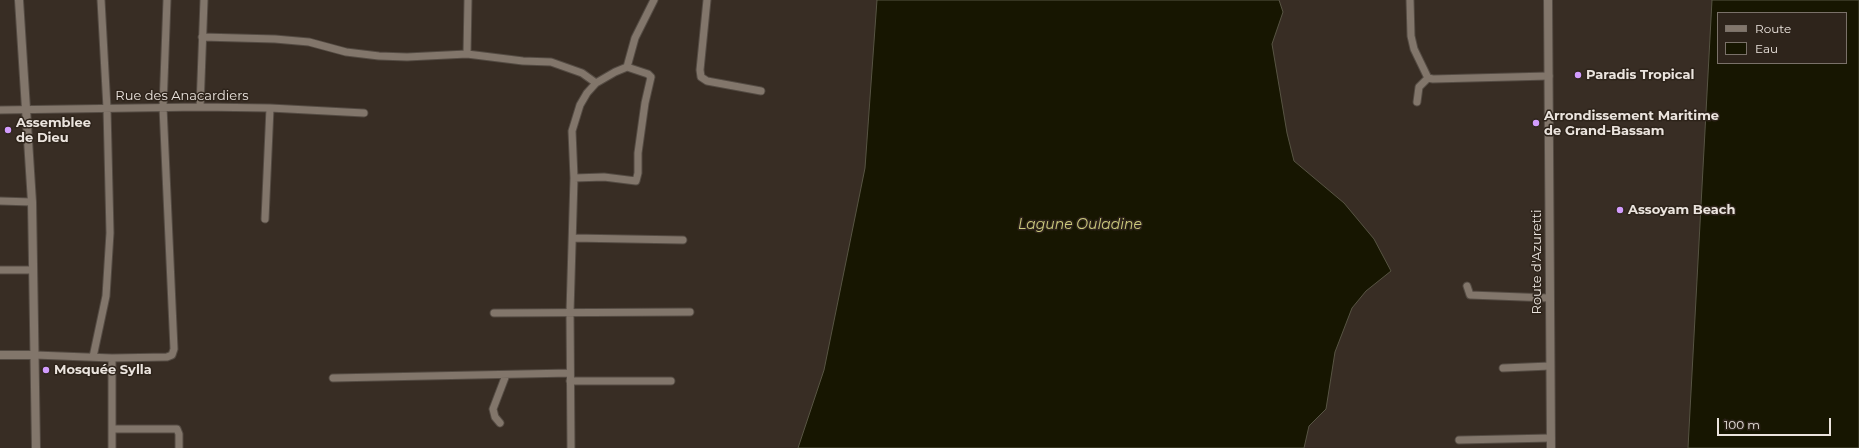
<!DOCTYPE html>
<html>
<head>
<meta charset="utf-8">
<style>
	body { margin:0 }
	#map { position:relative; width:1859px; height:448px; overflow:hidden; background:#382d24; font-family:Montserrat,sans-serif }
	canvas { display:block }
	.legend { position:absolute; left:1717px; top:12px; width:130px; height:52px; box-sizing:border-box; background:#2e241b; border:1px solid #7a7169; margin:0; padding:5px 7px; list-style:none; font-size:12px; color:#ebe4de }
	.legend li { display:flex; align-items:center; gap:8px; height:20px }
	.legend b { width:20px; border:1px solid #7a7169 }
	.scale { position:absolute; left:1717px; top:418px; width:114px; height:18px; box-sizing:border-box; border:2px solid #ebe4de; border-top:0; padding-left:5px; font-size:12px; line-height:14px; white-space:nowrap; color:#ebe4de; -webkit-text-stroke:3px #2e241b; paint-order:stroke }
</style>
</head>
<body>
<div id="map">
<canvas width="1859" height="448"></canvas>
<ul class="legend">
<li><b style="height:5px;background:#82766b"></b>Route</li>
<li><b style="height:11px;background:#171601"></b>Eau</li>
</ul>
<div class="scale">100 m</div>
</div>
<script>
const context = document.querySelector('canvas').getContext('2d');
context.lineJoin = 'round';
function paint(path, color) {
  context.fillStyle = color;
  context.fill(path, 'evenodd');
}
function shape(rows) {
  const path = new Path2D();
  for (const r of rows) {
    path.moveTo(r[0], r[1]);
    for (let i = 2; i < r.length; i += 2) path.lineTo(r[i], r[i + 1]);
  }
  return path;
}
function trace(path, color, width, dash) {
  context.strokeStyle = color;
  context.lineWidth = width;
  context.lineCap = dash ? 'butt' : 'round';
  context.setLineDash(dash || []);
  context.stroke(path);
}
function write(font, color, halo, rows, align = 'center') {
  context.font = font + ' Montserrat,sans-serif';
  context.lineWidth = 3;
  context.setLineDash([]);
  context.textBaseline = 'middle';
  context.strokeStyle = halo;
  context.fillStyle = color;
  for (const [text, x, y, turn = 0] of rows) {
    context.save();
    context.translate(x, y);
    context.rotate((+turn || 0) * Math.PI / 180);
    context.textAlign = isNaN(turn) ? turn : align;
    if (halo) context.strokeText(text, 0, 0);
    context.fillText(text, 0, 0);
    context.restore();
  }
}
const water = shape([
	[877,0,1279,0,1283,12,1272,44,1287,133,1294,161,1344,203,1374,239,1391,271,1366,291,1352,308,1335,352,1326,409,1309,426,1304,448,798,448,824,370,865,168,877,0],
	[1712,0,1859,0,1859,448,1688,448,1712,0],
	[1718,13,1846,13,1846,63,1718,63,1718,13]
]);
paint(water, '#171601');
trace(water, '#575443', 1);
const minor = shape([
	[707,0,700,70,701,77,707,81,761,91],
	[1410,0,1411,36,1414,49,1428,78],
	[202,37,275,39,309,42,346,52,379,56,407,57,467,54,523,61,551,62,582,73,596,83],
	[467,54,468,0],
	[1428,78,1433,79,1549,76],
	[1417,102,1419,87,1428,78],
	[200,107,204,0],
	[0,110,200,107,270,108,364,113],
	[574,178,604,177,636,181,638,173,638,153,645,103,651,77,648,74,627,67],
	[0,201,32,202],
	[265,219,270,108],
	[573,238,683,240],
	[0,270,33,270],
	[1467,286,1470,295,1549,298],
	[494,313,690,312],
	[35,355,112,358,167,357,172,355,174,349,163,107,167,0],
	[93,357,106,296,110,233,107,108,101,0],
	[112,358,112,448],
	[1503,368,1550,366],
	[333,378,570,373],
	[570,381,671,381],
	[500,423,495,417,493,409,506,375],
	[112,429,177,429,179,434,179,448],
	[1459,440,1551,438],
	[571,448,570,312,574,178,572,131,580,105,587,93,596,83,615,72,627,67,635,38,654,0]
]);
const tertiary = shape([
	[19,0,32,202,36,448],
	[1548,0,1551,448],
	[0,355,35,355]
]);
trace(minor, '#544b43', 9);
trace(tertiary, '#544b43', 10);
trace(minor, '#82766b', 7);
trace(tertiary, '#82766b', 8);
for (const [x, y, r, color] of [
	[1578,75,4,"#d29cfd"],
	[1536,123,4,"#d29cfd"],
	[8,130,4,"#d29cfd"],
	[1620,210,4,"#d29cfd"],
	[46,370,4,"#d29cfd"]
]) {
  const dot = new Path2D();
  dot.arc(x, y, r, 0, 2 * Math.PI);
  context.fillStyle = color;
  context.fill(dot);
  trace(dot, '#2e241b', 1.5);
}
write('bold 13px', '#ebe4de', '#2e241b', [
	["Paradis Tropical",1586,75],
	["Arrondissement Maritime",1544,116],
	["de Grand-Bassam",1544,131],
	["Assemblee",16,123],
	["de Dieu",16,138],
	["Assoyam Beach",1628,210],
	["Mosquée Sylla",54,370]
], 'left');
write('13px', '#ebe4de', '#2e241b', [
	["Rue des Anacardiers",182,96],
	["Route d'Azuretti",1537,262,-90]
]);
write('italic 14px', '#cdca7e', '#2e241b', [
	["Lagune Ouladine",1080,225]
]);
</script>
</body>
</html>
